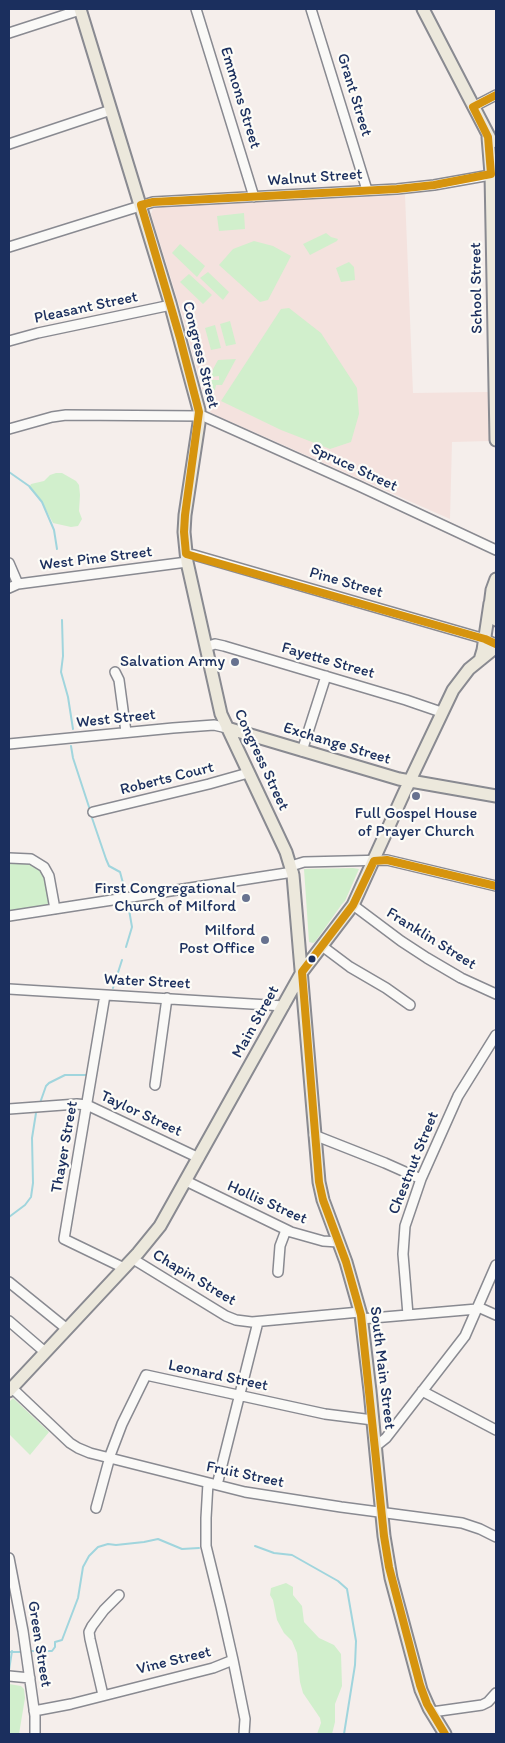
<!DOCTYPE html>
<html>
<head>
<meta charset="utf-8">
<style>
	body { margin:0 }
	#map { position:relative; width:505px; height:1743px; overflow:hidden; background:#f5eeeb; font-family:Itim,sans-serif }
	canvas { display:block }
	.frame { position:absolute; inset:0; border:10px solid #1b2f5e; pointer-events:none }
</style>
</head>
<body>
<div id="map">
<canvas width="505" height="1743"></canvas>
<div class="frame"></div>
</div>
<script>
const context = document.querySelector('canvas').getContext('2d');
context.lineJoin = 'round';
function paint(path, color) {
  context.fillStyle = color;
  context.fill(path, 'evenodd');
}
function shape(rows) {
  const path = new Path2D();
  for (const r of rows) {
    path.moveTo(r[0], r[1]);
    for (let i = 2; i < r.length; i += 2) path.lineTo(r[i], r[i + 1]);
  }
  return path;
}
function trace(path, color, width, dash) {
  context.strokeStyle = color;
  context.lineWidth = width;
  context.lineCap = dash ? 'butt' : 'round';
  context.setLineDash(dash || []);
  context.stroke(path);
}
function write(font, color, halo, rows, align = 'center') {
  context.font = font + ' Itim,sans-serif';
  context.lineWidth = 4.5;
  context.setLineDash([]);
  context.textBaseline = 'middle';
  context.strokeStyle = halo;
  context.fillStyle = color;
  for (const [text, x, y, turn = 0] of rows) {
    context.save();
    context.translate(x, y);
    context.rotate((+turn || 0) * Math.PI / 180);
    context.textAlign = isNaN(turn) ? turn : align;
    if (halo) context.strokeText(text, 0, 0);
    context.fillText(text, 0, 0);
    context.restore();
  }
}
paint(shape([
	[405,195,413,393,488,392,489,441,452,442,450,519,211,413,207,406,184,321,151,214,153,209,157,207]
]), '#f4e2de');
paint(shape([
	[244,213,245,229,219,231,217,216],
	[326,233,331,237,338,239,337,241,310,255,303,244],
	[254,241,273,246,291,256,268,300,260,302,219,265,233,249],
	[180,244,205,266,197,277,172,253],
	[349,262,354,267,355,280,341,282,336,268],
	[208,272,229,292,223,300,200,278],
	[189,274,212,295,203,304,180,282],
	[289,308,321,333,357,388,359,414,351,442,330,449,281,430,221,401,281,309],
	[230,321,236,344,226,346,220,324],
	[215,325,221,348,211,350,205,328],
	[236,359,222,385,216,385,215,390,211,390,211,380,219,380,219,376,212,377,212,371,218,360],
	[56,473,62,473,76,481,79,485,80,495,79,511,82,519,78,526,71,527,53,523,42,502,29,488,31,484,44,481,50,475],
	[9,861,26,861,40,868,44,875,50,906,9,912],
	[353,868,359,869,345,901,342,904,315,942,313,943,309,942,304,869],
	[13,1398,49,1432,30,1455,9,1434,9,1402],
	[286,1583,293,1587,293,1595,302,1606,304,1622,319,1638,334,1645,341,1654,342,1686,335,1704,335,1722,332,1734,317,1734,321,1723,320,1718,303,1693,300,1682,297,1653,292,1641,284,1633,277,1620,273,1600,270,1595,271,1588],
	[9,1684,21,1686,24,1689,25,1698,19,1734,9,1734]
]), '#d1efcc');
trace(shape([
	[9,472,29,486,42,502,54,530,57,549],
	[62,620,63,656,61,672,68,697,73,729],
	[71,746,73,758,90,810],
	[91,815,106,859,109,866,120,872,126,894],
	[126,947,132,927,128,904],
	[113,988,122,960],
	[40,1103,46,1086,49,1083,65,1075,86,1075],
	[9,1217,25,1205,31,1197,33,1183,32,1138,36,1113],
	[255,1546,274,1553,292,1555,338,1581,347,1589,356,1641,355,1665,344,1734],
	[31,1651,52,1651,55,1647,55,1642,62,1640,78,1598,83,1567,89,1556,98,1547,108,1544,116,1545,144,1542,158,1539,182,1549,199,1548],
	[9,1652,20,1652],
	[9,1670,12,1651]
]), '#a0d5dd', 2);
const minor = shape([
	[196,9,254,197],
	[311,9,367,190],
	[9,33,80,10],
	[473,107,496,95],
	[9,144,111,110],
	[9,247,153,202,397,189,434,185,496,174],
	[9,341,38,333,171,305],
	[9,429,52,417,66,415,203,416,359,486,496,550],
	[186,554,194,555,485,639,496,644],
	[9,563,18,584],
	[9,588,18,584,187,562],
	[206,647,215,644,224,646,406,700,441,712],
	[115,672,119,680,126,732],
	[9,744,173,728,214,725,227,728],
	[302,751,326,676],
	[93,812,209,784,248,773],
	[9,858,31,859,44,867,49,876,55,909],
	[291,866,304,862,387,860,496,886],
	[353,905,401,941,427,958,461,978,496,994],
	[9,916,293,872],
	[322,946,350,967,386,988,410,1005],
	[9,989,284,1006],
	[105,995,64,1239,124,1268],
	[155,1085,167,998],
	[9,1109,77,1104,87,1105,199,1158],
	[314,1135,385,1163,421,1179],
	[186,1181,291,1232,323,1241,338,1242],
	[133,1259,226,1316,236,1320,252,1322,360,1312],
	[278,1272,280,1246,286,1230],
	[9,1282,67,1329],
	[478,1307,496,1315],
	[408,1315,403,1254,405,1226,421,1179,458,1096,496,1035],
	[361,1319,477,1309],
	[9,1321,45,1352],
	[12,1388,70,1443,78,1448,90,1453,245,1492,341,1507,462,1523,480,1529,496,1537],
	[422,1391,496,1430],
	[376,1446,386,1438,465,1336,496,1265],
	[208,1483,206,1518,206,1546,221,1607,233,1660,245,1719,244,1734],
	[217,1485,258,1322],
	[96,1508,111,1453,122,1424,146,1375,325,1414,373,1420],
	[9,1558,23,1631,35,1716,35,1734],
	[9,1676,30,1678],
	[103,1695,90,1639,89,1632,92,1626,104,1610,119,1595],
	[34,1711,71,1704,213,1668,233,1660],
	[432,1712,482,1705,488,1702,496,1693]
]);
const major = shape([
	[80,9,170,303,199,410,199,423,185,515,184,532,187,562,221,714,286,852,293,875,319,1182,323,1200,346,1262,361,1315,370,1391,384,1536,391,1578,421,1690,429,1708,445,1734],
	[423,9,492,142],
	[488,137,491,174,496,440],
	[496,579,492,590,490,606,492,614,496,620],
	[480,660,483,650,490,603],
	[227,728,399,779,496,796],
	[9,1391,138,1253,160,1226,302,972,353,905,404,793,453,690,469,669,496,647]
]);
trace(minor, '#898a91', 12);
trace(major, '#898a91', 15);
trace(minor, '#faf9f7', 9);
trace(major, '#ece8dc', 11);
trace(shape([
	[496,95,473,107,488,137,491,174,434,185,397,189,153,202,141,205,180,338,199,412,185,515,184,532,186,554,485,639,496,644],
	[445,1734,427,1704,420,1685,389,1567,384,1536,361,1315,346,1262,323,1200,319,1182,302,972,353,905,374,861,387,860,496,886]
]), '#d6940e', 8);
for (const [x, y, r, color] of [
	[235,662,5,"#67728f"],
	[416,796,5,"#67728f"],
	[246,898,5,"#67728f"],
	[265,940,5,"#67728f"],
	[312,959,4.5,"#1b2f5e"]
]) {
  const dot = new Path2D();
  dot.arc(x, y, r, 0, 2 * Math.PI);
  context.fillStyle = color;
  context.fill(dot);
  trace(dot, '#fdfcf7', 2);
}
write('16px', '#1b2f5e', '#fdfcf7', [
	["Grant Street",354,95,73],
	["Emmons Street",240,98,73],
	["Walnut Street",315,178,-4],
	["School Street",477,288,-91],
	["Pleasant Street",86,308,-12],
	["Congress Street",200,355,76],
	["Spruce Street",354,468,25],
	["West Pine Street",96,559,-7],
	["Pine Street",346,583,16],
	["Fayette Street",328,661,16],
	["West Street",116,719,-6],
	["Exchange Street",337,744,17],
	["Congress Street",261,760,65],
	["Roberts Court",167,779,-14],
	["Franklin Street",431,939,32],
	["Water Street",147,982,3],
	["Main Street",256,1022,-61],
	["Taylor Street",141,1114,25],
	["Thayer Street",65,1147,-80],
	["Chestnut Street",414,1163,-68],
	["Hollis Street",267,1203,24],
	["Chapin Street",194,1278,31],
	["South Main Street",382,1368,83],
	["Leonard Street",218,1376,12],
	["Fruit Street",245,1475,12],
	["Green Street",39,1644,81],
	["Vine Street",174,1661,-14]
]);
write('16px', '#1b2f5e', '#fdfcf7', [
	["Salvation Army",225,662],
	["Full Gospel House",416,814,"center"],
	["of Prayer Church",416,832,"center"],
	["First Congregational",236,889],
	["Church of Milford",236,907],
	["Milford",255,931],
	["Post Office",255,949]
], 'right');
</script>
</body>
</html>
